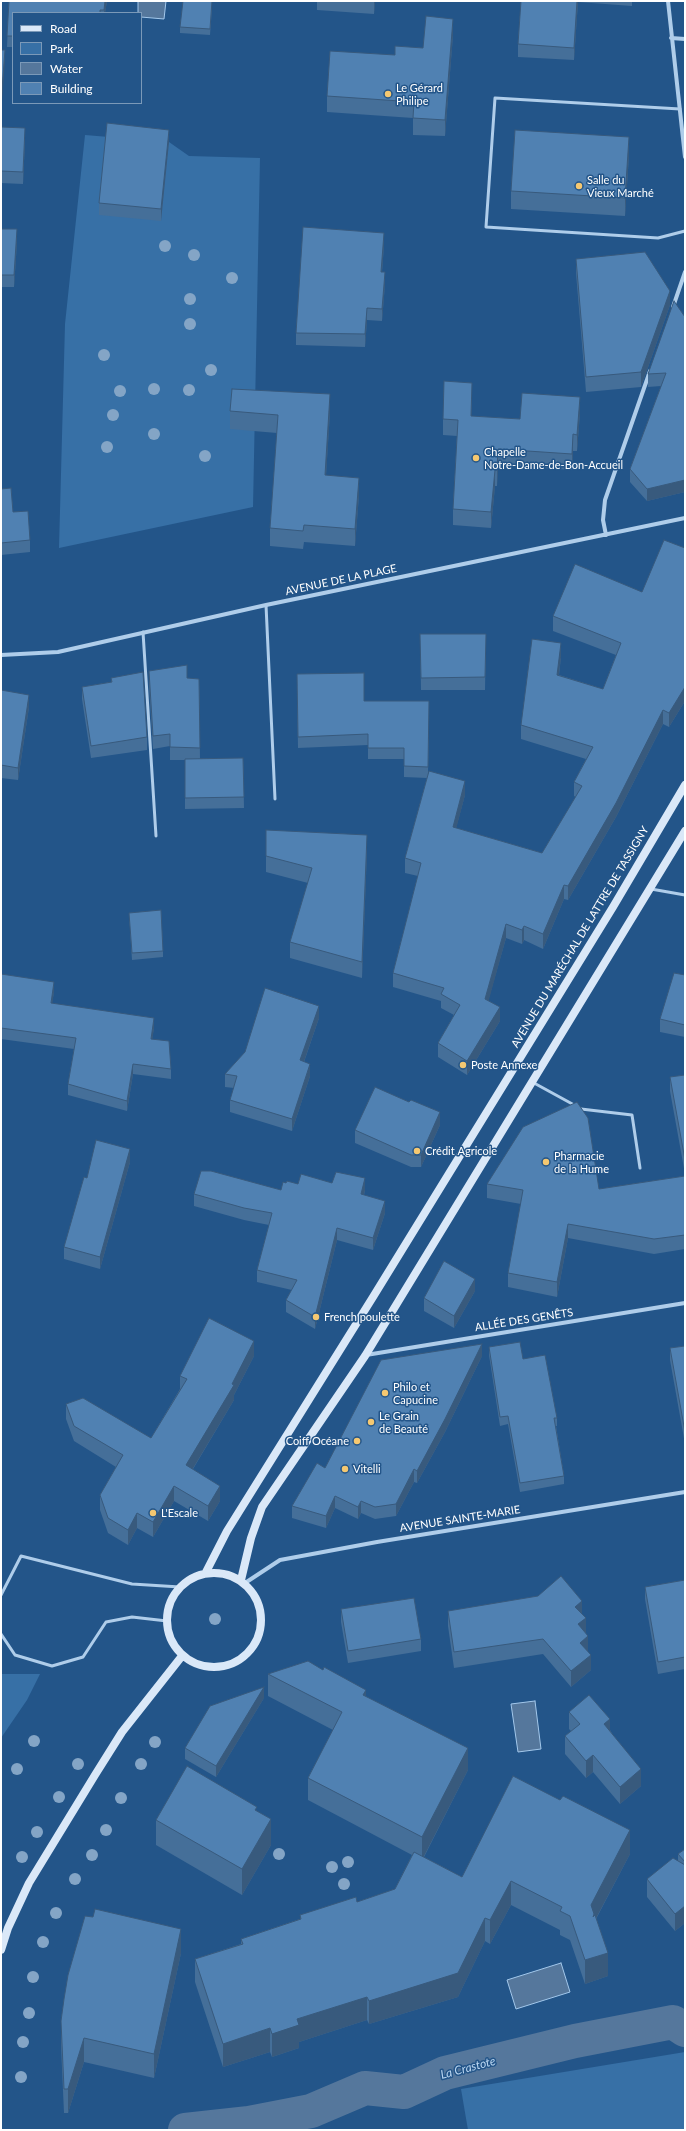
<!DOCTYPE html>
<html>
<head>
<meta charset="utf-8">
<style>
	body { margin:0 }
	#map { position:relative; width:686px; height:2131px; overflow:hidden; background:#235589; font-family:Lato,sans-serif }
	canvas { display:block }
	.frame { position:absolute; inset:0; border:2px solid #fff; pointer-events:none }
	.legend { position:absolute; left:12px; top:12px; width:130px; height:92px; box-sizing:border-box; background:#235589; border:1px solid #7b99b8; margin:0; padding:5px 7px; list-style:none; font-size:12px; color:#fff }
	.legend li { display:flex; align-items:center; gap:8px; height:20px }
	.legend b { width:20px; border:1px solid #7b99b8 }
</style>
</head>
<body>
<div id="map">
<canvas width="686" height="2131"></canvas>
<div class="frame"></div>
<ul class="legend">
<li><b style="height:5px;background:#dae8f8"></b>Road</li>
<li><b style="height:11px;background:#3770a6"></b>Park</li>
<li><b style="height:11px;background:#55779c"></b>Water</li>
<li><b style="height:11px;background:#5081b2"></b>Building</li>
</ul>
</div>
<script>
const context = document.querySelector('canvas').getContext('2d');
context.lineJoin = 'round';
function paint(path, color) {
  context.fillStyle = color;
  context.fill(path, 'evenodd');
}
function shape(rows) {
  const path = new Path2D();
  for (const r of rows) {
    if (r.length === 3) {
      path.moveTo(r[0] + r[2], r[1]);
      path.arc(r[0], r[1], r[2], 0, 2 * Math.PI);
      continue;
    }
    path.moveTo(r[0], r[1]);
    for (let i = 2; i < r.length; i += 2) path.lineTo(r[i], r[i + 1]);
  }
  return path;
}
function trace(path, color, width, dash) {
  context.strokeStyle = color;
  context.lineWidth = width;
  context.lineCap = dash ? 'butt' : 'round';
  context.setLineDash(dash || []);
  context.stroke(path);
}
function write(font, color, halo, rows, align = 'center') {
  context.font = font + ' Lato,sans-serif';
  context.lineWidth = 3;
  context.setLineDash([]);
  context.textBaseline = 'middle';
  context.strokeStyle = halo;
  context.fillStyle = color;
  for (const [text, x, y, turn = 0] of rows) {
    context.save();
    context.translate(x, y);
    context.rotate((+turn || 0) * Math.PI / 180);
    context.textAlign = isNaN(turn) ? turn : align;
    if (halo) context.strokeText(text, 0, 0);
    context.fillText(text, 0, 0);
    context.restore();
  }
}
paint(shape([
	[85,135,169,142,189,156,260,158,253,507,59,548,65,324],
	[1,1674,40,1674,27,1700,1,1738],
	[685,2052,685,2130,468,2130,461,2089]
]), '#3770a6');
const water = shape([
	[138,1,166,1,164,19,141,17,141,13,138,13,138,1],
	[535,1701,541,1749,518,1752,511,1704,535,1701],
	[561,1963,570,1992,516,2009,507,1980,561,1963]
]);
paint(water, '#55779c');
trace(water, '#a3c8eb', 1);
trace(shape([
	[673,2022,685,2019]
]), '#a3c8eb', 10);
trace(shape([
	[185,2130,249,2123,311,2111,365,2088,404,2092,445,2073,575,2041,673,2022,685,2030]
]), '#55779c', 34);
trace(shape([
	[680,109,495,98,486,227,658,238,685,231],
	[266,605,275,799],
	[143,632,156,836],
	[651,889,685,895],
	[534,1083,576,1106],
	[581,1109,632,1115,640,1168],
	[1,1595,21,1556,132,1584,180,1587],
	[1,1634,15,1655,52,1666,83,1657,106,1622,132,1617,167,1621]
]), '#afcdea', 3);
trace(shape([
	[668,1,685,157],
	[671,38,685,39],
	[673,307,685,272],
	[606,535,603,520,605,500,650,371],
	[1,655,58,652,266,605,685,518],
	[366,1355,685,1303],
	[245,1583,280,1560,377,1542,685,1492]
]), '#afcdea', 4);
trace(shape([
	[206,1572,227,1531,373,1297,613,907,685,785],
	[214,1620,47],
	[241,1580,251,1538,262,1507,365,1356,685,831],
	[1,1950,8,1928,29,1883,95,1775,122,1732,182,1656]
]), '#dae8f8', 8);
context.fillStyle = '#84a5c6';
for (const [x, y] of [
	[165,246],
	[194,255],
	[232,278],
	[190,299],
	[190,324],
	[104,355],
	[211,370],
	[154,389],
	[189,390],
	[120,391],
	[113,415],
	[154,434],
	[107,447],
	[205,456],
	[215,1619],
	[34,1741],
	[155,1742],
	[78,1764],
	[141,1764],
	[17,1769],
	[59,1797],
	[121,1798],
	[106,1830],
	[37,1832],
	[279,1854],
	[92,1855],
	[22,1857],
	[348,1862],
	[332,1867],
	[75,1879],
	[344,1884],
	[56,1913],
	[43,1942],
	[33,1977],
	[29,2013],
	[23,2042],
	[21,2077]
]) {
  context.beginPath();
  context.arc(x, y, 6, 0, 2 * Math.PI);
  context.fill();
}
paint(shape([
	[9,1,107,1,105,13,13,13,13,47,7,47],
	[317,1,375,1,374,14,317,10],
	[521,1,632,1,632,6,578,2,574,60,518,57,518,44],
	[212,7,210,35,180,33,180,27],
	[453,35,445,136,413,135,413,118,327,112,327,96,395,55,423,48],
	[1,127,25,140,23,184,1,183],
	[169,142,161,221,99,215,99,203],
	[629,155,625,216,511,209,511,191],
	[1,229,17,242,14,287,1,287],
	[384,245,382,272,385,284,382,321,367,320,365,347,296,345,296,333],
	[576,259,670,305,641,387,586,392,576,273],
	[685,317,685,492,647,501,630,482,630,469,661,386,648,387,648,374],
	[472,399,471,416,520,419,580,413,577,451,573,451,572,470,498,465,497,486,495,486,491,528,453,525,453,509,457,436,443,435,443,419],
	[230,411,330,412,326,475,359,495,355,546,304,542,303,549,270,546,270,528,277,433,230,429],
	[1,489,13,512,30,540,30,552,1,555],
	[685,548,685,701,669,727,663,724,616,817,568,900,564,899,543,949,524,940,522,944,506,938,488,1001,500,1021,467,1075,438,1057,438,1043,454,1015,441,1008,441,1001,393,987,393,973,418,876,405,873,405,858,427,778,404,777,404,759,368,759,368,745,298,748,297,686,364,701,429,701,428,776,465,795,456,828,542,853,576,797,574,796,574,782,586,759,521,739,521,725,561,657,559,675,603,689,616,655,553,631,553,616,642,592],
	[420,634,486,634,485,690,421,690],
	[149,671,187,678,199,679,200,759,243,758,244,808,185,809,185,760,170,760,170,746,153,749,149,684],
	[111,678,147,737,147,750,91,758,82,699,82,687,111,682],
	[1,690,29,707,18,780,1,778],
	[266,830,367,851,362,978,290,958,290,942,308,883,266,872],
	[129,913,163,951,163,957,132,960],
	[1,974,54,992,52,1003,154,1028,152,1039,171,1069,171,1079,133,1074,127,1111,68,1095,68,1084,74,1049,1,1039],
	[685,975,685,1037,660,1032,660,1019],
	[319,1018,304,1062,310,1076,292,1131,230,1112,230,1100,234,1088,225,1087,225,1074],
	[685,1075,685,1174,670,1091,670,1077],
	[440,1125,421,1167,411,1167,355,1143,355,1130],
	[130,1162,100,1269,64,1259,64,1247,87,1178],
	[685,1176,685,1249,654,1254,568,1238,557,1297,508,1287,508,1273,521,1204,487,1198,487,1184,599,1189],
	[286,1183,298,1184,332,1183,365,1190,364,1195,385,1213,373,1250,337,1240,315,1329,286,1312,286,1300,292,1290,257,1282,257,1270,269,1225,244,1220,194,1206,194,1194,281,1190],
	[475,1291,454,1328,424,1311,424,1298],
	[685,1346,685,1444,670,1360,670,1348],
	[489,1347,523,1359,557,1418,557,1426,556,1426,564,1476,564,1484,520,1492,508,1424,500,1426,489,1355],
	[254,1356,234,1395,234,1400,193,1469,220,1501,208,1521,174,1501,153,1537,137,1528,128,1545,108,1533,100,1510,100,1495,116,1467,74,1441,66,1419,66,1404,151,1438,180,1389,180,1376],
	[482,1356,445,1432,417,1483,414,1482,396,1516,375,1519,361,1513,358,1519,335,1508,326,1528,292,1518,292,1506,325,1468],
	[685,1580,685,1669,658,1674,645,1599,645,1587],
	[341,1609,421,1639,421,1651,348,1663,341,1622],
	[448,1611,582,1615,591,1670,571,1687,543,1654,454,1668,448,1626],
	[268,1674,366,1697,468,1770,424,1857,462,1877,630,1854,596,1919,608,1976,585,1984,570,1940,560,1935,560,1930,511,1905,490,1944,485,1941,458,1997,369,2024,367,2020,299,2042,299,2048,272,2057,270,2052,223,2067,195,1982,195,1959,241,1944,241,1939,300,1919,300,1915,357,1902,395,1889,412,1855,308,1800,308,1778,333,1730,268,1696],
	[264,1698,216,1777,185,1759,185,1748],
	[569,1712,610,1730,641,1786,620,1804,593,1772,586,1778,565,1754,565,1736,571,1731,569,1729],
	[257,1811,271,1845,242,1895,156,1845,156,1820],
	[685,1849,685,1923,675,1931,647,1897,647,1879,678,1861,678,1854],
	[181,1953,154,2078,84,2062,68,2113,64,2113,61,2046,61,2021]
]), '#456f99');
paint(shape([
	[105,1,107,1,105,13,104,13],
	[374,1,375,1,374,14],
	[577,1,578,1,574,60,574,48],
	[453,19,453,35,445,136,445,120],
	[5,50,5,62,1,114,1,102],
	[25,128,25,140,23,184,23,172],
	[169,130,169,142,161,221,161,209],
	[629,137,629,155,625,216,625,198],
	[17,229,17,242,14,287,14,275],
	[384,233,384,245,381,284,381,272],
	[385,272,385,284,382,321,382,309],
	[670,291,670,305,641,387,641,372],
	[367,308,367,320,365,347,365,334],
	[472,383,472,399,471,432,471,416],
	[330,394,330,412,325,493,325,475],
	[580,397,580,413,577,451,577,435],
	[573,434,573,451,572,470,572,454],
	[498,449,498,465,497,486,497,470],
	[495,470,495,486,491,528,491,512],
	[359,478,359,495,355,546,355,529],
	[685,480,685,492,647,501,647,489],
	[561,643,561,657,557,689,557,675],
	[685,687,685,701,669,727,669,713],
	[29,695,29,707,18,780,18,768],
	[663,710,663,724,616,817,568,900,568,886],
	[465,781,465,795,453,841,453,827],
	[367,835,367,851,362,978,362,962],
	[564,885,564,899,543,949,543,934],
	[506,924,506,938,485,1014,485,999],
	[524,926,524,940,522,944,522,930],
	[54,982,54,992,51,1014,51,1003],
	[319,1006,319,1018,300,1073,300,1060],
	[500,1007,500,1021,467,1075,467,1061],
	[154,1018,154,1028,151,1049,151,1039],
	[133,1064,133,1074,127,1111,127,1101],
	[310,1064,310,1076,292,1131,292,1119],
	[440,1112,440,1125,421,1167,421,1155],
	[130,1149,130,1162,100,1269,100,1257],
	[365,1178,365,1190,361,1206,361,1194],
	[385,1201,385,1213,373,1250,373,1238],
	[568,1224,568,1238,557,1297,557,1282],
	[337,1228,337,1240,315,1329,315,1317],
	[475,1279,475,1291,454,1328,454,1316],
	[254,1341,254,1356,234,1395,234,1400,186,1480,186,1465,232,1384],
	[482,1344,482,1356,445,1432,417,1483,417,1471],
	[414,1469,414,1482,396,1516,396,1504],
	[174,1486,174,1501,153,1537,153,1522],
	[220,1486,220,1501,208,1521,208,1506],
	[335,1496,335,1508,326,1528,326,1516],
	[361,1501,361,1513,358,1519,358,1507],
	[137,1513,137,1528,128,1545,128,1530],
	[582,1601,582,1616,575,1607],
	[586,1618,586,1634,578,1624],
	[588,1636,588,1652,580,1643],
	[591,1655,591,1670,571,1687,571,1671],
	[264,1687,264,1698,216,1777,216,1766],
	[366,1690,366,1713,363,1695],
	[610,1719,610,1736,604,1724],
	[468,1748,468,1770,422,1860,422,1837],
	[593,1755,593,1772,586,1778,586,1761],
	[641,1769,641,1786,620,1804,620,1787],
	[271,1819,271,1845,242,1895,242,1869],
	[630,1830,630,1854,594,1922,591,1905],
	[511,1881,511,1905,490,1944,490,1920],
	[685,1906,685,1923,675,1931,675,1914],
	[485,1918,485,1941,458,1997,369,2024,369,2001],
	[181,1929,181,1953,154,2078,154,2054],
	[608,1953,608,1976,585,1984,585,1960],
	[367,1997,367,2020,299,2042,299,2048,272,2057,272,2034,297,2019],
	[270,2028,270,2052,223,2067,223,2044],
	[84,2038,84,2062,68,2113,68,2089]
]), '#385a7d');
const building = shape([
	[9,1,105,1,104,10,100,10,100,13,13,13,13,36,7,36,9,1],
	[183,1,212,1,210,29,180,27,183,1],
	[521,1,577,1,574,48,518,44,521,1],
	[426,16,453,19,445,120,413,118,414,102,327,96,330,51,395,55,395,46,423,48,426,16],
	[1,50,5,50,1,102,1,50],
	[107,123,169,130,161,209,99,203,107,123],
	[1,127,25,128,23,172,1,171,1,127],
	[515,130,629,137,625,198,511,191,515,130],
	[303,227,384,233,381,272,385,272,382,309,367,308,365,334,296,333,303,227],
	[1,229,17,229,14,275,1,275,1,229],
	[645,252,670,291,641,372,586,377,576,259,645,252],
	[674,301,685,317,685,480,647,489,630,469,666,373,648,374,674,301],
	[444,381,472,383,471,416,520,419,522,393,580,397,577,435,573,434,572,454,498,449,497,470,495,470,491,512,453,509,458,420,443,419,444,381],
	[232,389,330,394,325,475,359,478,355,529,304,525,303,531,270,528,278,415,230,411,232,389],
	[11,488,13,512,28,511,30,540,1,543,1,489,11,488],
	[664,540,685,548,685,687,669,713,663,710,616,803,568,886,564,885,543,934,524,926,522,930,506,924,485,999,500,1007,467,1061,438,1043,460,1005,441,994,444,988,393,973,421,863,405,858,429,771,465,781,453,827,542,853,582,786,574,782,593,747,521,725,532,639,561,643,557,675,603,689,621,643,553,616,575,564,642,592,664,540],
	[420,634,486,634,485,677,421,678,420,634],
	[187,665,187,678,199,679,200,748,170,747,170,734,153,736,149,671,187,665],
	[143,672,147,737,91,746,82,687,112,682,111,678,143,672],
	[364,673,364,701,429,701,428,767,404,766,404,748,368,748,368,734,298,737,297,674,364,673],
	[1,690,29,695,18,768,1,765,1,690],
	[243,758,244,797,185,798,185,759,243,758],
	[266,830,367,835,362,962,290,942,312,868,266,856,266,830],
	[161,910,163,951,132,953,129,913,161,910],
	[674,973,685,975,685,1025,660,1019,674,973],
	[1,974,54,982,51,1003,154,1018,151,1039,169,1041,171,1069,133,1064,127,1101,68,1084,76,1038,1,1028,1,974],
	[265,988,319,1006,300,1060,310,1064,292,1119,230,1100,237,1076,225,1074,245,1052,265,988],
	[685,1075,685,1160,670,1077,685,1075],
	[375,1087,409,1102,411,1100,440,1112,421,1155,411,1155,355,1130,375,1087],
	[577,1102,588,1118,599,1189,685,1176,685,1235,654,1239,568,1224,557,1282,508,1273,523,1190,487,1184,523,1127,577,1102],
	[96,1140,130,1149,100,1257,64,1247,84,1177,87,1178,96,1140],
	[201,1171,211,1171,281,1190,283,1182,286,1183,287,1181,298,1184,301,1174,332,1183,336,1172,365,1178,361,1194,385,1201,373,1238,337,1228,315,1317,286,1300,297,1280,257,1270,272,1213,244,1208,194,1194,201,1171],
	[444,1261,475,1279,454,1316,424,1298,444,1261],
	[209,1318,254,1341,232,1384,234,1385,186,1465,220,1486,208,1506,174,1486,153,1522,137,1513,128,1530,108,1518,100,1495,123,1455,74,1426,66,1404,83,1398,151,1438,187,1379,180,1376,209,1318],
	[520,1342,523,1359,545,1355,557,1418,554,1418,564,1476,520,1483,508,1416,500,1417,489,1347,520,1342],
	[482,1344,445,1419,417,1471,414,1469,396,1504,375,1507,361,1501,358,1507,335,1496,326,1516,292,1506,317,1463,325,1468,381,1360,482,1344],
	[685,1346,685,1432,670,1348,685,1346],
	[561,1576,582,1601,575,1607,586,1618,578,1624,588,1636,580,1643,591,1655,571,1671,543,1639,454,1652,448,1611,538,1596,561,1576],
	[685,1580,685,1657,658,1662,645,1587,685,1580],
	[414,1598,421,1639,348,1651,341,1609,414,1598],
	[308,1661,323,1670,324,1667,366,1690,363,1695,468,1748,422,1837,308,1778,342,1712,268,1674,308,1661],
	[264,1687,216,1766,185,1748,210,1706,264,1687],
	[589,1695,610,1719,604,1724,641,1769,620,1787,593,1755,586,1761,565,1736,580,1724,569,1712,589,1695],
	[187,1766,257,1807,255,1810,271,1819,242,1869,156,1820,187,1766],
	[513,1776,560,1800,563,1796,630,1830,591,1905,594,1914,593,1917,595,1915,608,1953,585,1960,570,1916,560,1911,562,1907,511,1881,490,1920,485,1918,458,1973,369,2001,367,1997,297,2019,299,2025,272,2034,270,2028,223,2044,195,1959,243,1944,241,1939,301,1919,300,1915,356,1897,357,1902,395,1889,414,1852,462,1877,513,1776],
	[685,1849,685,1862,678,1854,685,1849],
	[673,1858,685,1865,685,1906,675,1914,647,1879,673,1858],
	[95,1909,181,1929,154,2054,84,2038,68,2089,64,2089,61,2021,64,1999,68,1975,85,1916,93,1917,95,1909]
]);
paint(building, '#5081b2');
trace(building, '#385a7d', 1);
for (const [x, y, r, color] of [
	[388,94,4,"#f5c871"],
	[579,186,4,"#f5c871"],
	[476,458,4,"#f5c871"],
	[463,1065,4,"#f5c871"],
	[417,1151,4,"#f5c871"],
	[546,1162,4,"#f5c871"],
	[316,1317,4,"#f5c871"],
	[385,1393,4,"#f5c871"],
	[371,1422,4,"#f5c871"],
	[357,1441,4,"#f5c871"],
	[345,1469,4,"#f5c871"],
	[153,1513,4,"#f5c871"]
]) {
  const dot = new Path2D();
  dot.arc(x, y, r, 0, 2 * Math.PI);
  context.fillStyle = color;
  context.fill(dot);
  trace(dot, '#235589', 1.5);
}
write('11px', '#fff', '#235589', [
	["Le Gérard",396,88],
	["Philipe",396,101],
	["Salle du",587,180],
	["Vieux Marché",587,193],
	["Chapelle",484,452],
	["Notre-Dame-de-Bon-Accueil",484,465],
	["Poste Annexe",471,1065],
	["Crédit Agricole",425,1151],
	["Pharmacie",554,1156],
	["de la Hume",554,1169],
	["French poulette",324,1317],
	["Philo et",393,1387],
	["Capucine",393,1400],
	["Le Grain",379,1416],
	["de Beauté",379,1429],
	["Coiff Océane",349,1441,"right"],
	["Vitelli",353,1469],
	["L'Escale",161,1513]
], 'left');
write('11px', '#fff', '#235589', [
	["AVENUE DE LA PLAGE",341,580,-12],
	["AVENUE DU MARÉCHAL DE LATTRE DE TASSIGNY",580,937,-59],
	["ALLÉE DES GENÊTS",524,1320,-9],
	["AVENUE SAINTE-MARIE",460,1519,-9]
]);
write('italic 12px', '#bad6f1', '#235589', [
	["La Crastote",468,2068,-15]
]);
</script>
</body>
</html>
